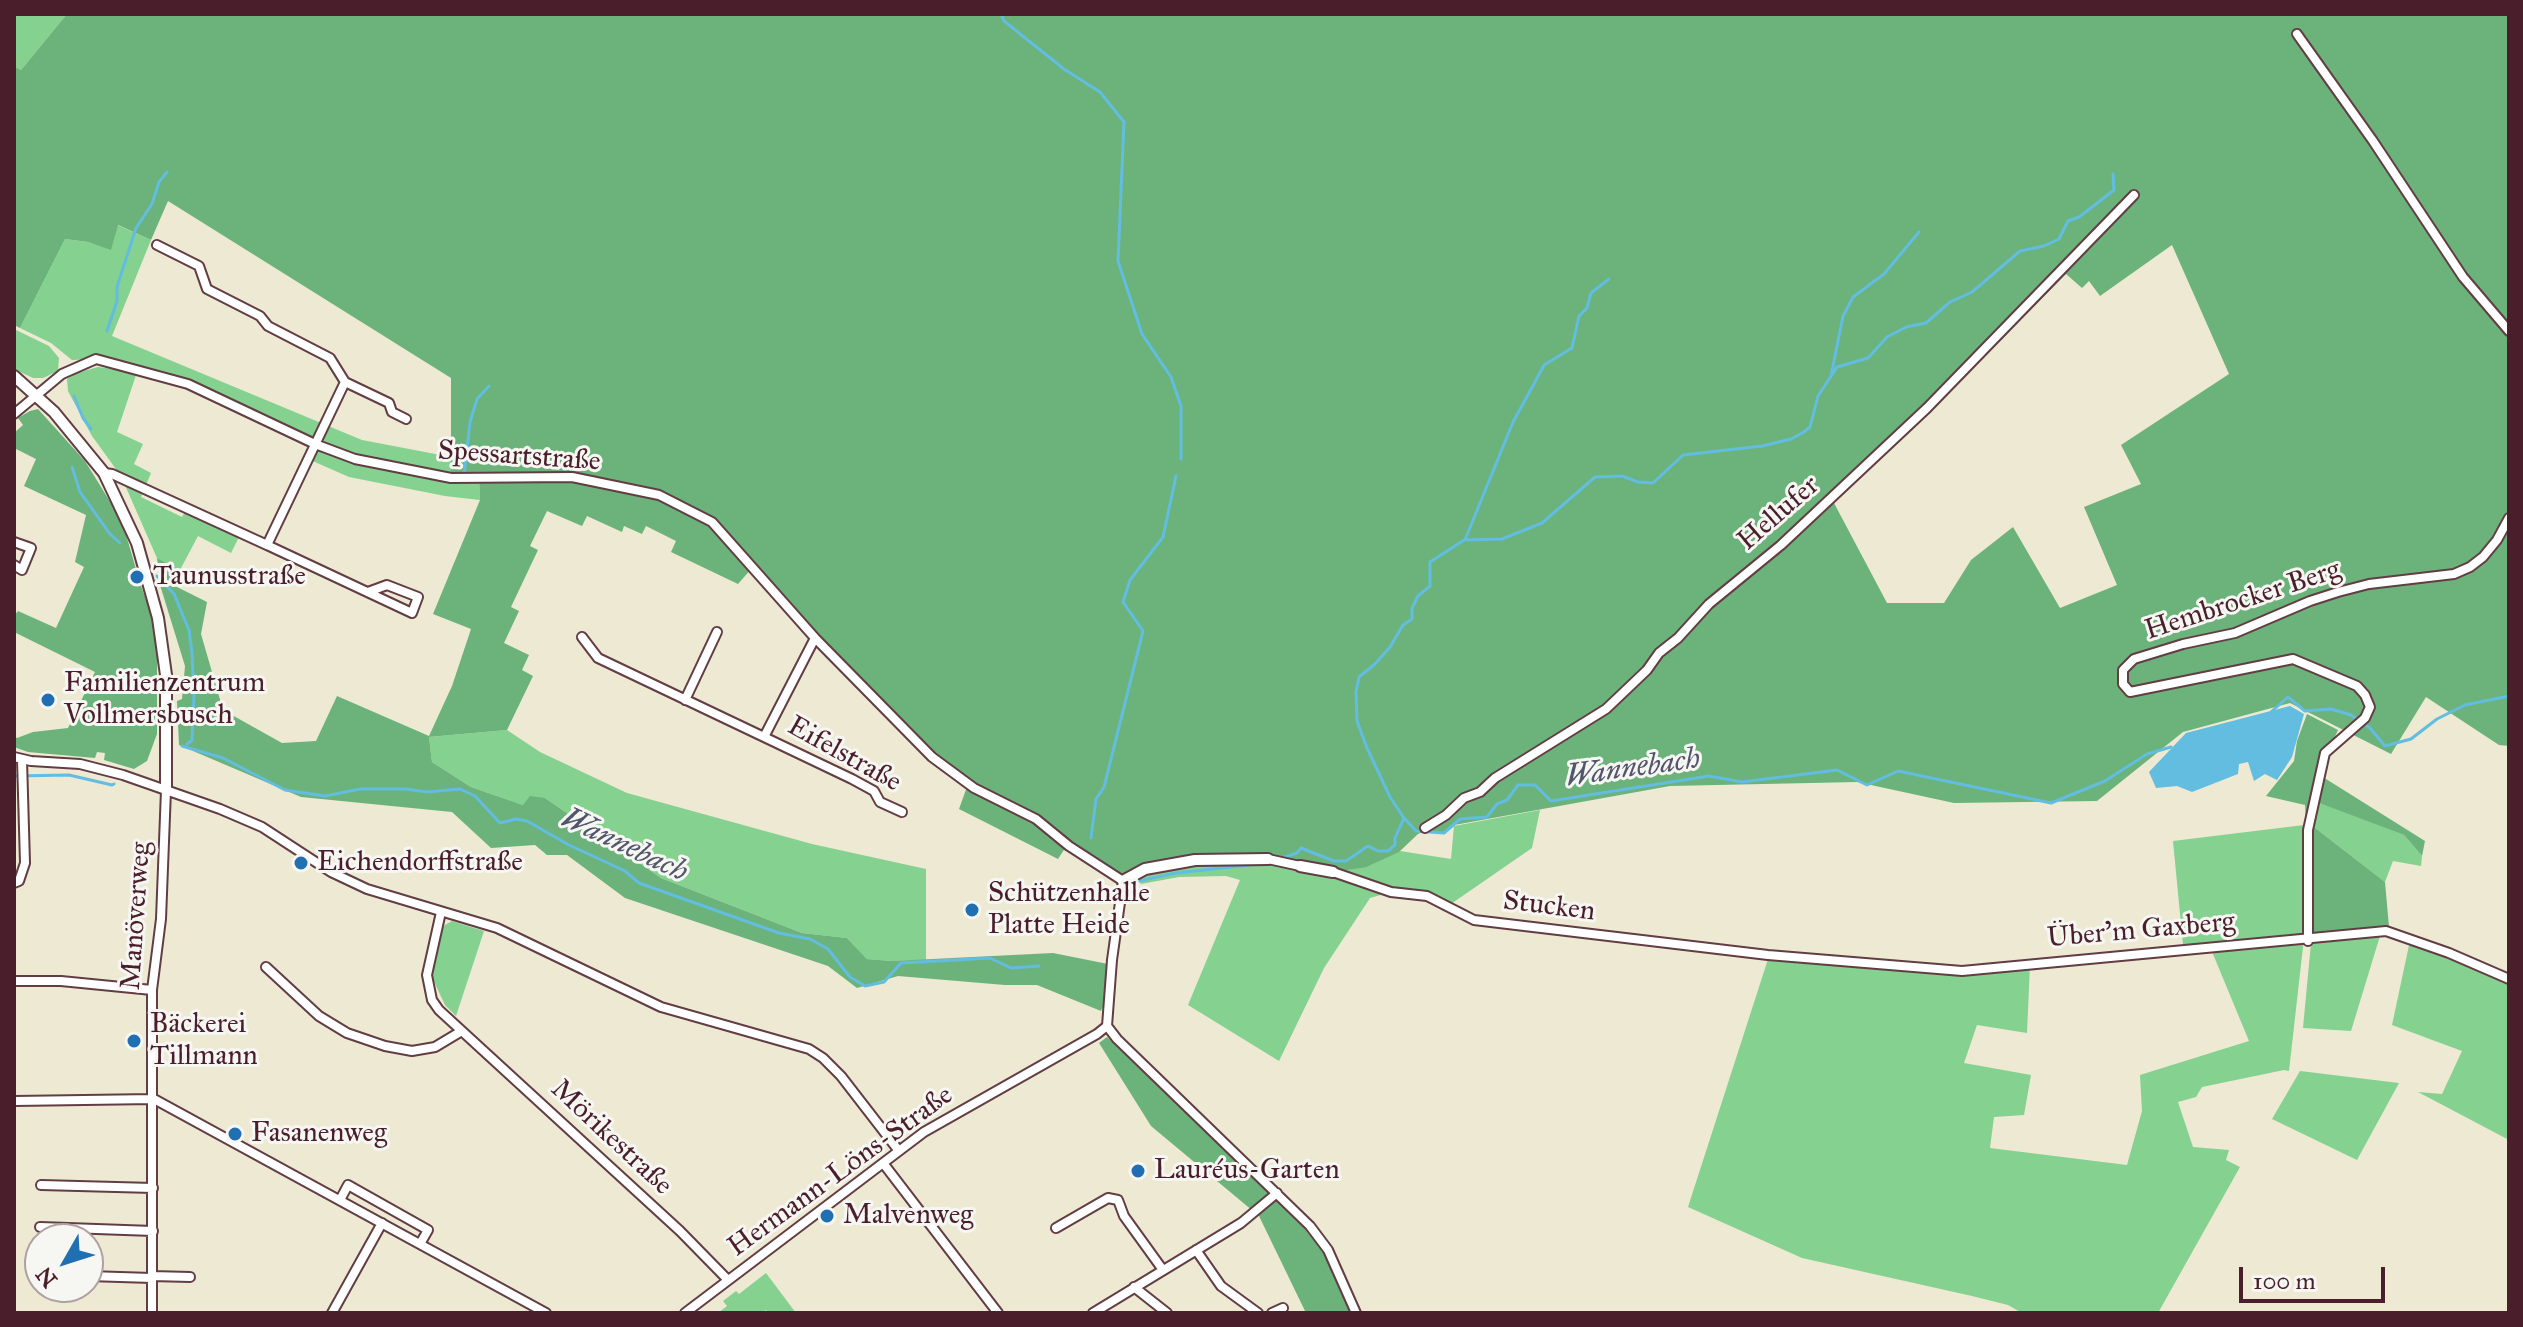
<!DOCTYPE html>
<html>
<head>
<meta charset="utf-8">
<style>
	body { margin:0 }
	#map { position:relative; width:2523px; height:1327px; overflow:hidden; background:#ede9d3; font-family:"IM FELL Great Primer",serif }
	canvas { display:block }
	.frame { position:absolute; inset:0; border:16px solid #4a1f2b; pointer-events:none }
	.north { position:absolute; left:24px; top:1223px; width:80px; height:80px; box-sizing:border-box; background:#f6f6f2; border:2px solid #b1a0a2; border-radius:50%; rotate:231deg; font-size:22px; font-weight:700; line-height:32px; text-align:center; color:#4a1f2b }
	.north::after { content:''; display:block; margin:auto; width:28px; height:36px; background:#1f6fb2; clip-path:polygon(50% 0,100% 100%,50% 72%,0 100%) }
	.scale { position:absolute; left:2239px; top:1267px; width:146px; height:36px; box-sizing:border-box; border:4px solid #4a1f2b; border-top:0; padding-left:10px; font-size:24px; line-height:28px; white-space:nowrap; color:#4a1f2b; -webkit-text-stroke:6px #f6f6f2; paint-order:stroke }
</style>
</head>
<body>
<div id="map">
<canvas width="2523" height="1327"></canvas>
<div class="frame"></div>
<div class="north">N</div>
<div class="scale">100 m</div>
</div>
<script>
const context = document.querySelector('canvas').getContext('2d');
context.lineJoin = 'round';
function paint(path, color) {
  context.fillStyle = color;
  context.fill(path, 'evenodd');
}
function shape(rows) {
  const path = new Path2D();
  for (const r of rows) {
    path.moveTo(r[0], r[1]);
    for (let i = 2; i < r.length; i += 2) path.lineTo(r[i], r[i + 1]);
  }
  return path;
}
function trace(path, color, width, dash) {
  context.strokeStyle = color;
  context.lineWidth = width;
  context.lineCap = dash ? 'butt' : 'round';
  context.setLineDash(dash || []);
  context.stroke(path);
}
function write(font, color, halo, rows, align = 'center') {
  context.font = font + ' "IM FELL Great Primer",serif';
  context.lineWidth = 6;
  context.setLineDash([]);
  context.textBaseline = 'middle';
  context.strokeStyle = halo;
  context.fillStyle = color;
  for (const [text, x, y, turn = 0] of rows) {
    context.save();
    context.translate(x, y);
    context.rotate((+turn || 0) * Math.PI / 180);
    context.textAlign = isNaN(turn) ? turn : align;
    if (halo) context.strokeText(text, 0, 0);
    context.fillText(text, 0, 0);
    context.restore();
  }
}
paint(shape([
	[14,14,67,14,21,70,14,66],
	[117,225,151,240,112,336,362,440,451,457,451,477,479,477,480,500,445,496,349,477,308,459,315,445,188,384,96,359,72,360,51,343,20,328,65,239,88,242,110,249],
	[14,329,49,346,59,358,58,371,43,378,33,378,14,369],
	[98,367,137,372,117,432,143,444,134,464,151,473,141,497,182,517,186,510,240,535,231,553,198,536,180,570,157,558,121,476,92,436,68,391,67,379,77,373],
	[507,730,540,752,627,793,812,844,926,869,926,960,892,961,867,959,847,938,802,933,661,878,545,798,523,805,471,787,432,762,429,737],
	[2317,801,2404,835,2422,856,2421,866,2393,861,2385,882,2314,827],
	[1540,810,1532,848,1448,906,1427,896,1391,892,1370,898,1324,968,1279,1061,1188,1005,1240,880,1226,876,1179,877,1141,884,1139,881,1147,872,1268,859,1367,867,1400,851,1451,859,1454,826],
	[2304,825,2304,938,2289,1071,2284,1070,2202,1087,2196,1097,2178,1102,2193,1147,2229,1150,2226,1160,2240,1167,2158,1313,2022,1313,2008,1305,1972,1296,1802,1258,1688,1207,1770,953,1962,970,2030,964,2027,1033,1977,1025,1964,1063,2031,1075,2024,1115,1994,1117,1990,1148,2127,1165,2142,1111,2140,1075,2249,1041,2208,942,2183,945,2173,841],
	[452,921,484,931,456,1016,445,1005,430,973,440,932,445,925],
	[2380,936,2351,1031,2303,1028,2311,943],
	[2411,936,2509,981,2509,1140,2418,1092,2442,1094,2462,1051,2392,1025],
	[2300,1071,2399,1083,2357,1160,2272,1119],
	[766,1273,796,1313,768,1313,766,1310,761,1313,718,1313,727,1306,723,1301,736,1291,739,1294]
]), '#84d190');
paint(shape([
	[67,14,2509,14,2509,746,2499,745,2426,697,2391,754,2290,703,2183,732,2097,801,1954,803,1857,782,1670,786,1454,825,1444,833,1425,831,1418,834,1399,852,1367,867,1333,872,1268,859,1195,860,1123,881,1069,842,1058,859,959,809,968,784,932,757,752,568,738,584,671,552,676,541,646,526,642,534,624,526,622,532,587,516,582,526,547,511,530,546,538,550,511,607,519,611,504,643,529,655,522,670,533,676,507,730,429,737,432,762,471,787,523,805,530,796,545,798,661,878,802,933,847,938,867,959,892,961,1053,953,1108,964,1105,1002,1101,1011,1037,985,1005,985,898,976,857,988,828,966,625,898,567,855,547,855,535,845,491,848,452,812,301,797,179,745,177,701,182,699,185,666,160,585,157,558,180,570,175,586,207,602,201,634,223,710,282,743,316,741,337,696,429,736,452,686,471,629,433,614,480,500,479,478,451,478,451,378,168,201,151,240,118,225,111,250,88,242,65,239,20,328,14,325,14,66,21,70],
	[2172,245,2229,374,2121,445,2141,484,2084,507,2117,585,2060,608,2013,527,1971,560,1944,603,1887,603,1834,503,1929,413,2066,274,2082,288,2089,281,2100,296],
	[38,409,85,461,122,521,141,586,154,621,157,639,157,734,147,761,134,769,104,760,105,753,97,752,95,758,28,752,14,747,14,736,17,738,33,732,68,728,95,672,14,632,14,616,18,611,56,628,84,567,75,562,86,515,24,486,36,459,14,448,14,433,23,425,18,418,30,411],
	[2307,714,2338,730,2318,774,2425,841,2422,856,2404,835,2317,802,2314,827,2385,882,2389,927,2313,936,2305,805,2266,796,2294,761,2297,741],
	[1107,1037,1298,1220,1324,1253,1352,1313,1306,1313,1259,1216,1151,1126,1099,1043]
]), '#6bb37a');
paint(shape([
	[2290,706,2304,714,2292,757,2277,780,2265,774,2254,781,2248,762,2239,764,2238,774,2192,792,2177,786,2156,788,2149,772,2186,733]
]), '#62bde0');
trace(shape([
	[1001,14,1004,21,1064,69,1100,92,1124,122,1118,261,1142,334,1171,377,1181,406,1181,459],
	[107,331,117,301,117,287,136,228,152,204,159,182,167,172],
	[1831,376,1843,316,1853,297,1884,274,1919,232],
	[74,396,83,418,91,429],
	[72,467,80,492,110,534,120,543],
	[464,476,470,422,477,399,489,386],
	[1465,540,1513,422,1535,382,1544,365,1572,348,1579,316,1587,308,1591,293,1609,279],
	[157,576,174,594,189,630,192,653,194,695,192,740,187,744],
	[2271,712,2288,697,2305,711,2331,709,2351,715,2370,728,2385,746,2411,739,2437,719,2465,705,2509,696],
	[182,746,223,758,285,790,325,796,360,789,406,789,427,792,460,789,475,796,500,823,516,819,527,821,569,845,625,871,639,883,779,933,810,939,828,949,850,977,865,986,884,982,901,963,990,958,1011,968,1039,966],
	[14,776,69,775,112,785,114,784],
	[1404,818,1390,797,1367,748,1357,721,1356,692,1359,677,1375,664,1390,647,1403,625,1412,619,1412,608,1418,596,1430,586,1430,562,1464,540,1502,539,1542,523,1595,477,1622,476,1638,482,1653,483,1683,455,1762,446,1791,439,1804,432,1810,427,1818,396,1837,367,1868,358,1887,337,1906,327,1926,323,1950,302,1972,292,2020,251,2044,246,2059,239,2068,221,2079,217,2114,190,2113,174],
	[1091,838,1096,799,1104,787,1143,631,1123,602,1130,580,1163,537,1176,476],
	[1279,859,1297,853,1301,848,1334,861,1346,861,1368,846,1378,851,1388,851,1395,845,1395,838,1404,818,1416,831,1444,833,1460,819,1487,817,1497,804,1507,800,1518,785,1535,785,1551,801,1709,776,1742,782,1837,770,1867,785,1898,771,2051,803,2105,781,2147,754,2171,747],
	[1139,881,1176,873,1268,863]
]), '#62bde0', 3);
const minor = shape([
	[2297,34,2373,141,2463,277,2509,331],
	[345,382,389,403,392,412,406,419],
	[14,414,62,374,96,359,188,384,315,444,355,459,451,478,572,477,659,495,712,522,815,638,932,757,974,788,1036,819,1069,846,1123,881,1112,960,1107,1026,1097,1034,924,1132,685,1313],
	[104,473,112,474,267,545,345,382,330,358,268,326,260,316,207,289,199,266,157,245],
	[14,542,31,548,22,570,14,565],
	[267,545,412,613,418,597,387,585,368,592],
	[582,637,598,658,764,737,815,638],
	[685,700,717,632],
	[764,737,852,779,874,791,880,802,902,812],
	[14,757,31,761,80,764,123,775,220,809,262,827,331,872,367,889,497,928,661,1007,809,1049,823,1058,841,1076,899,1151],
	[1425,828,1446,815,1464,798,1480,792,1495,778,1606,709,1647,670,1659,653,1678,638,1709,604,1781,545,1927,408,2134,195],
	[1268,859,1300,866],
	[1333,872,1391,892,1427,896,1474,920,1768,955,1962,971,2386,931,2449,953,2509,979],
	[14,883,19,881,25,863,22,760],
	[441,912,427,975,432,1000,439,1010,680,1231,728,1280],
	[2308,941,2308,830,2325,753,2365,718,2370,707,2365,695,2357,686,2293,659,2130,692,2123,684,2123,670,2134,659,2183,644,2235,633,2310,601,2338,592,2369,584,2454,574,2470,567,2483,557,2497,540,2509,518],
	[266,967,319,1016,347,1033,385,1046,412,1051,435,1047,460,1032],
	[14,981,61,981,152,990],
	[1107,1026,1117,1039,1310,1226,1328,1250,1356,1313],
	[14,1101,154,1099,546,1313],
	[883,1163,998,1313],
	[41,1185,153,1188],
	[340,1200,348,1185,428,1230,420,1244],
	[40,1227,153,1231],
	[1056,1228,1108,1198,1118,1200,1124,1216,1163,1270],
	[1196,1250,1221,1286,1258,1313],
	[88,1276,152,1278],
	[152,1276,190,1277],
	[1134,1287,1167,1313],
	[152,1313,152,990,161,919,166,790],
	[332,1313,382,1223],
	[1093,1313,1241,1223,1277,1193],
	[1272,1313,1283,1308]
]);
const tertiary = shape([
	[14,376,54,412,104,473,137,543,158,618,166,675,166,790],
	[1300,866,1333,872],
	[1123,881,1145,869,1195,860,1268,859]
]);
trace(minor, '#623d44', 12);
trace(tertiary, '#623d44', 14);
trace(minor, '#fff', 8);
trace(tertiary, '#fff', 10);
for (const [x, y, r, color] of [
	[137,577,8,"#1f6fb2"],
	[48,700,8,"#1f6fb2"],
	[301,863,8,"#1f6fb2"],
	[972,910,8,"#1f6fb2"],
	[134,1041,8,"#1f6fb2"],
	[235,1134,8,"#1f6fb2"],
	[1138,1171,8,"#1f6fb2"],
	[827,1216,8,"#1f6fb2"]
]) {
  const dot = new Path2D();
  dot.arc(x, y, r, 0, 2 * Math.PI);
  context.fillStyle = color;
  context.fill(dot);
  trace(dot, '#f6f6f2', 3);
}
write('28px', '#4a1f2b', '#f6f6f2', [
	["Spessartstraße",519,457,4],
	["Hellufer",1779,514,-41],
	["Hembrocker Berg",2243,601,-18],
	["Eifelstraße",844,755,29],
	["Stucken",1549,907,7],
	["Manöverweg",137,916,-86],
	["Über'm Gaxberg",2141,931,-5],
	["Mörikestraße",611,1138,43],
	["Hermann-Löns-Straße",841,1172,-36]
]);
write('28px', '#4a1f2b', '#f6f6f2', [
	["Taunusstraße",153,577],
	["Familienzentrum",64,684],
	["Vollmersbusch",64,716],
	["Eichendorffstraße",317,863],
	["Schützenhalle",988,894],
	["Platte Heide",988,926],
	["Bäckerei",150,1025],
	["Tillmann",150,1057],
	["Fasanenweg",251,1134],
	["Lauréus-Garten",1154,1171],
	["Malvenweg",843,1216]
], 'left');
write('italic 30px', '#52566a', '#f6f6f2', [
	["Wannebach",1633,769,-8],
	["Wannebach",624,846,25]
]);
</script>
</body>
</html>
